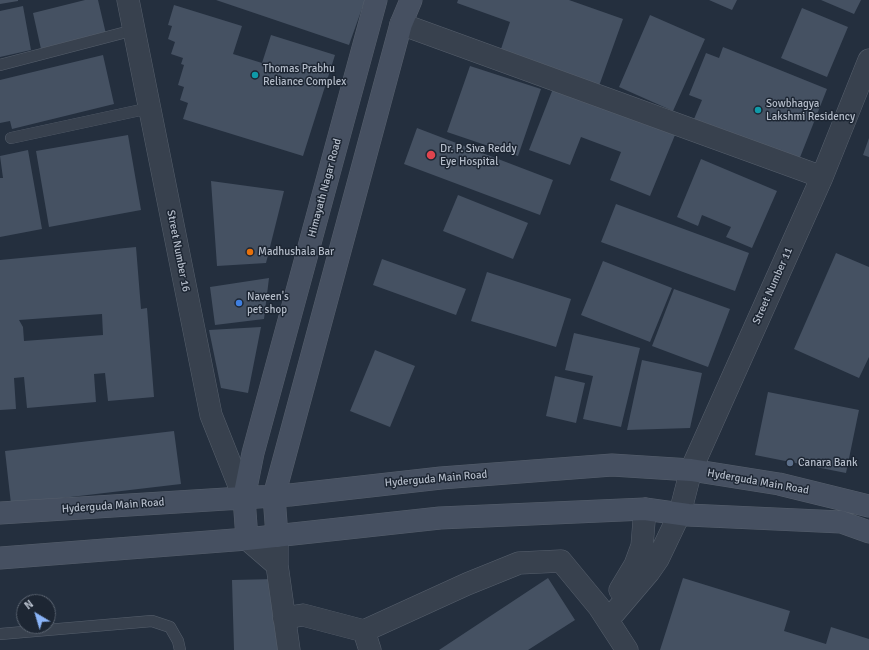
<!DOCTYPE html>
<html>
<head>
<meta charset="utf-8">
<style>
	body { margin:0 }
	#map { position:relative; width:869px; height:650px; overflow:hidden; background:#242f3e; font-family:Signika,sans-serif }
	canvas { display:block }
	.north { position:absolute; left:16px; top:594px; width:40px; height:40px; box-sizing:border-box; background:#1d2633; border:1px solid #59626f; border-radius:50%; rotate:322deg; font-size:11px; font-weight:700; line-height:16px; text-align:center; color:#b4bcc9 }
	.north::after { content:''; display:block; margin:auto; width:14px; height:18px; background:#8ab4f8; clip-path:polygon(50% 0,100% 100%,50% 72%,0 100%) }
</style>
</head>
<body>
<div id="map">
<canvas width="869" height="650"></canvas>
<div class="north">N</div>
</div>
<script>
const context = document.querySelector('canvas').getContext('2d');
context.lineJoin = 'round';
function paint(path, color) {
  context.fillStyle = color;
  context.fill(path, 'evenodd');
}
function shape(rows) {
  const path = new Path2D();
  for (const r of rows) {
    path.moveTo(r[0], r[1]);
    for (let i = 2; i < r.length; i += 2) path.lineTo(r[i], r[i + 1]);
  }
  return path;
}
function trace(path, color, width, dash) {
  context.strokeStyle = color;
  context.lineWidth = width;
  context.lineCap = dash ? 'butt' : 'round';
  context.setLineDash(dash || []);
  context.stroke(path);
}
function write(font, color, halo, rows, align = 'center') {
  context.font = font + ' Signika,sans-serif';
  context.lineWidth = 3;
  context.setLineDash([]);
  context.textBaseline = 'middle';
  context.strokeStyle = halo;
  context.fillStyle = color;
  for (const [text, x, y, turn = 0] of rows) {
    context.save();
    context.translate(x, y);
    context.rotate((+turn || 0) * Math.PI / 180);
    context.textAlign = isNaN(turn) ? turn : align;
    if (halo) context.strokeText(text, 0, 0);
    context.fillText(text, 0, 0);
    context.restore();
  }
}
paint(shape([
	[0,0,18,0,18,1,0,4],
	[85,0,98,0,106,34,41,49,33,13],
	[216,0,365,0,349,45],
	[458,0,569,0,623,19,599,86,500,52,510,22,457,3],
	[709,0,737,0,732,10],
	[821,0,861,0,854,14],
	[174,5,242,26,233,54,262,63,271,35,335,55,303,156,183,119,188,103,180,100,184,87,178,85,184,65,181,64,183,58,171,54,175,42,168,39,172,26,168,25],
	[23,6,31,50,0,57,0,11],
	[802,8,848,27,827,77,781,58],
	[650,15,705,39,673,111,619,87],
	[723,47,827,89,799,160,694,119,702,100,689,95,706,53,719,58],
	[103,55,114,104,12,129,10,121,0,123,0,80],
	[470,66,541,89,518,156,447,132],
	[554,86,675,135,650,196,610,180,621,152,581,137,570,165,529,150],
	[417,128,553,180,540,215,404,164],
	[128,135,141,210,49,227,36,151],
	[869,138,869,157,863,155],
	[28,150,42,229,0,237,0,178,3,178,0,156],
	[701,159,777,191,752,248,726,237,731,227,702,215,698,226,677,217],
	[211,181,284,191,266,263,217,266],
	[458,195,528,223,513,259,443,231],
	[616,204,749,253,735,291,601,242],
	[136,247,141,309,147,308,154,397,108,401,105,373,94,374,96,402,27,408,24,377,14,378,16,409,0,410,0,260],
	[102,314,103,335,24,341,23,327,19,320],
	[836,253,869,267,869,357,859,378,794,349],
	[382,259,466,289,456,315,373,285],
	[603,261,672,288,650,342,581,315],
	[487,272,571,299,556,347,471,321],
	[269,278,264,319,215,325,210,287],
	[674,289,730,309,708,367,652,346],
	[261,327,248,393,221,388,209,330],
	[574,333,640,348,621,427,583,419,593,376,565,370],
	[375,350,415,366,390,427,350,411],
	[642,360,702,373,690,428,627,430],
	[555,376,585,383,576,423,546,416],
	[768,392,859,410,846,473,755,455],
	[174,431,181,484,11,504,5,451],
	[548,578,575,620,528,650,439,650],
	[683,578,790,611,784,631,826,644,831,627,869,639,869,650,660,650],
	[275,579,278,650,234,650,232,580]
]), '#455162');
const lane = shape([
	[0,65,134,30],
	[11,138,150,108],
	[0,634,152,621,170,627,178,641,180,650]
]);
const street = shape([
	[128,0,211,415,244,498],
	[401,24,822,177],
	[277,536,277,565,289,650],
	[247,539,277,565],
	[620,590,635,565,642,546,645,509],
	[284,618,303,615,364,631],
	[607,618,615,612,649,572,658,559,680,513,691,470,822,177,869,60],
	[370,650,364,631,467,584,519,563,561,561,599,607,627,650]
]);
const secondary = shape([
	[0,513,290,495,441,478,612,465,691,470,779,484,869,506],
	[277,536,274,496,401,24,411,0],
	[247,539,244,498,253,453,376,0],
	[0,558,247,539,440,518,645,509,688,515,841,522,869,532]
]);
trace(lane, '#565f6c', 12);
trace(street, '#565f6c', 23);
trace(secondary, '#565f6c', 23);
trace(lane, '#38414e', 11);
trace(street, '#38414e', 22);
trace(secondary, '#465061', 22);
for (const [x, y, r, color] of [
	[255,75,4,"#0f9aa8"],
	[758,110,4,"#0f9aa8"],
	[431,155,5,"#e0444e"],
	[250,252,4,"#e8710a"],
	[239,303,4,"#3f7fe0"],
	[790,463,4,"#5c6f8a"]
]) {
  const dot = new Path2D();
  dot.arc(x, y, r, 0, 2 * Math.PI);
  context.fillStyle = color;
  context.fill(dot);
  trace(dot, '#1d2633', 1.5);
}
write('11px', '#b4bcc9', '#1d2633', [
	["Thomas Prabhu",263,69],
	["Reliance Complex",263,82],
	["Sowbhagya",766,104],
	["Lakshmi Residency",766,117],
	["Dr. P. Siva Reddy",440,149],
	["Eye Hospital",440,162],
	["Madhushala Bar",258,252],
	["Naveen's",247,297],
	["pet shop",247,310],
	["Canara Bank",798,463]
], 'left');
write('11px', '#b4bcc9', '#1d2633', [
	["Himayath Nagar Road",325,188,-75],
	["Street Number 16",178,251,79],
	["Street Number 11",773,286,-66],
	["Hyderguda Main Road",436,479,-5],
	["Hyderguda Main Road",758,482,10],
	["Hyderguda Main Road",113,506,-4]
]);
</script>
</body>
</html>
